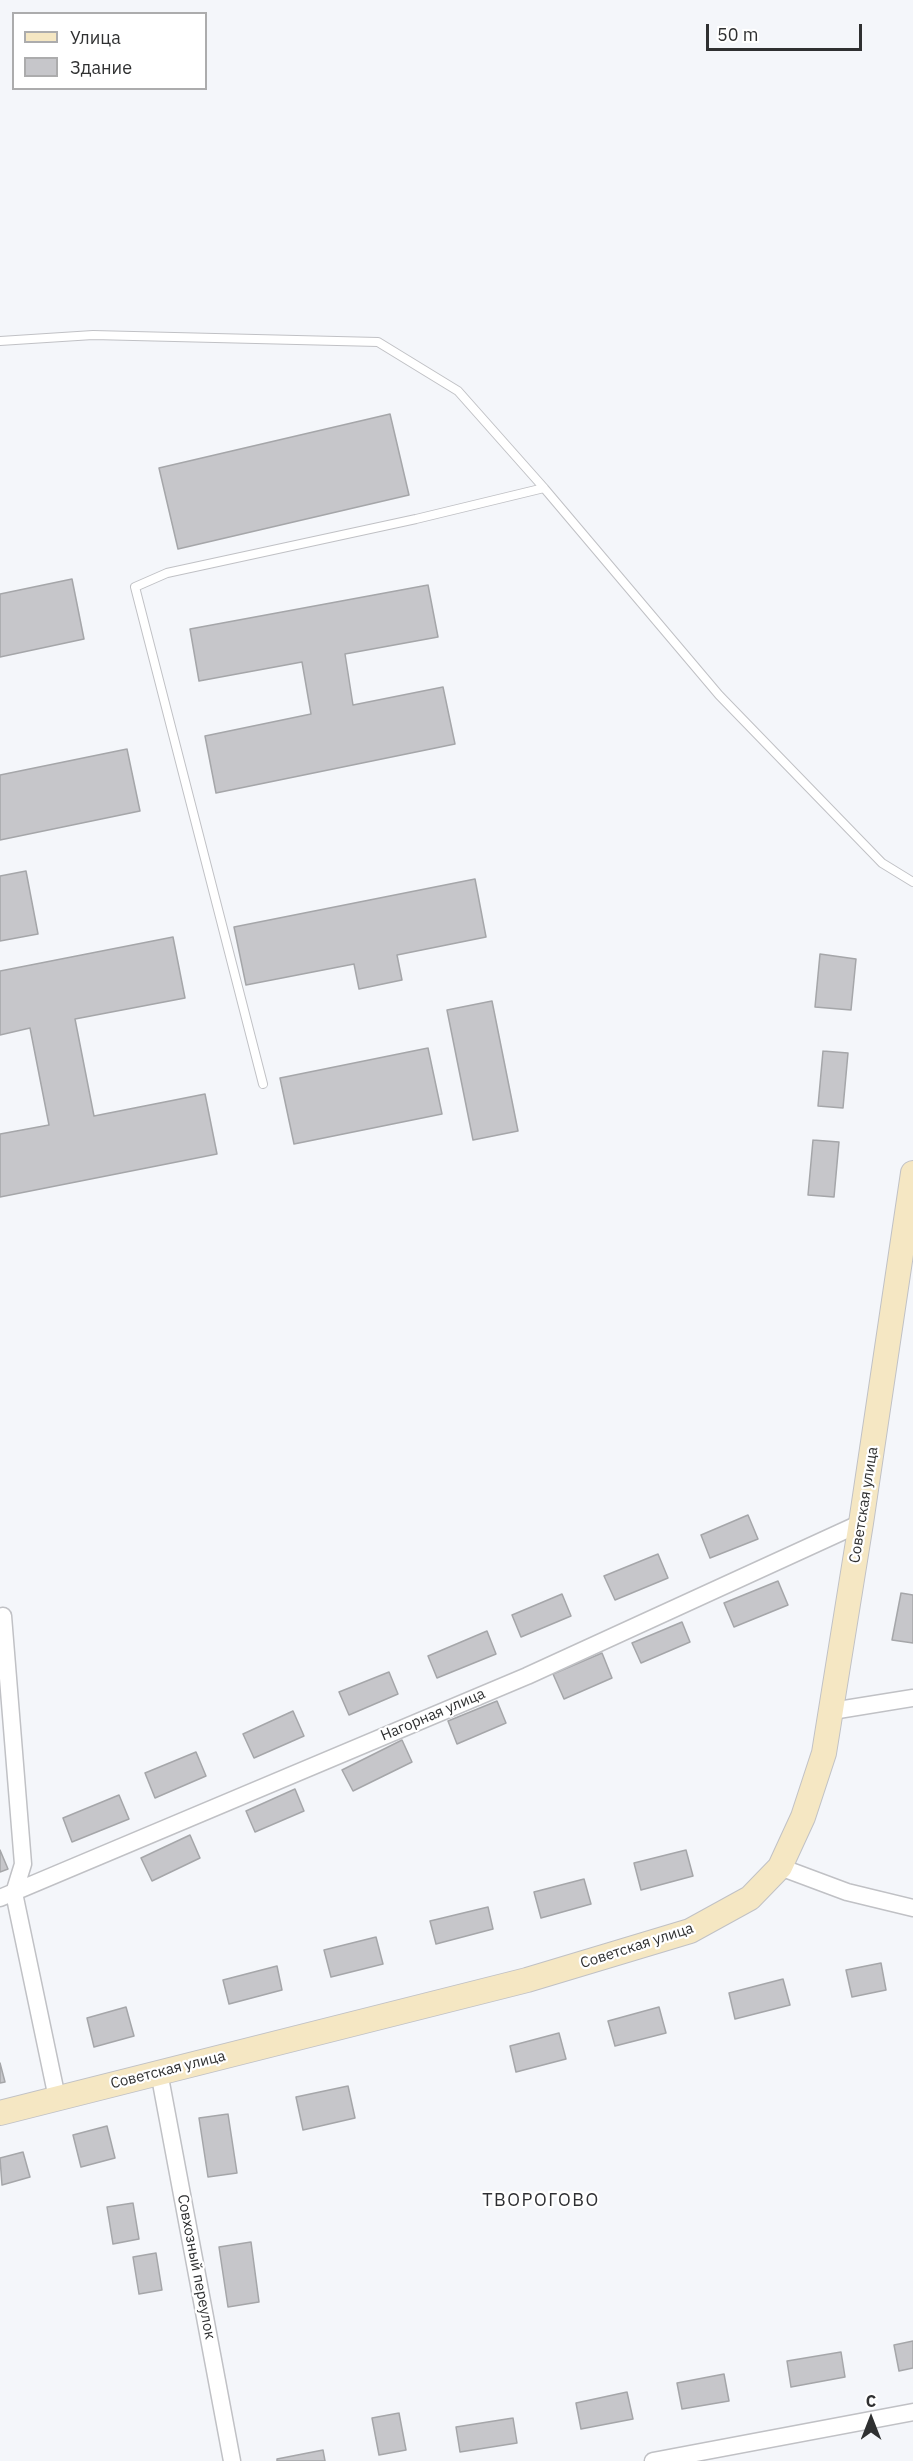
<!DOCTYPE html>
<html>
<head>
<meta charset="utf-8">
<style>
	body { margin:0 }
	#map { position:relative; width:913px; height:2461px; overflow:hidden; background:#f4f6fa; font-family:"IBM Plex Sans",sans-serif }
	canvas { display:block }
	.legend { position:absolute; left:12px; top:12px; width:195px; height:78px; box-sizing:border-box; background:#fff; border:2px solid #acacad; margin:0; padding:8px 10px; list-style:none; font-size:18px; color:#2f3031 }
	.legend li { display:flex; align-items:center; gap:12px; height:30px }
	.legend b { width:30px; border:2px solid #acacad }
	.north { position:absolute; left:841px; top:2389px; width:60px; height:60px; -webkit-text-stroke:4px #fff; paint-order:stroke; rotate:0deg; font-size:16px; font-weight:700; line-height:24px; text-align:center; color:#2f3031 }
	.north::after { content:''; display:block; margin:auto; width:21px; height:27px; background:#2f3031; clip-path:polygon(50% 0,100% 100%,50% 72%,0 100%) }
	.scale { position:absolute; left:706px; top:24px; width:156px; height:27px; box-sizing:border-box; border:3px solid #2f3031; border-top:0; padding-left:8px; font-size:18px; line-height:21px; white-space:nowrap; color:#2f3031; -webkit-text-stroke:4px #fff; paint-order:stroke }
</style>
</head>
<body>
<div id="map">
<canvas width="913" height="2461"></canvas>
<ul class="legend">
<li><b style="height:8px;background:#f5e7c3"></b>Улица</li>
<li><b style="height:16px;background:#c6c6ca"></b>Здание</li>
</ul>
<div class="north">С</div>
<div class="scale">50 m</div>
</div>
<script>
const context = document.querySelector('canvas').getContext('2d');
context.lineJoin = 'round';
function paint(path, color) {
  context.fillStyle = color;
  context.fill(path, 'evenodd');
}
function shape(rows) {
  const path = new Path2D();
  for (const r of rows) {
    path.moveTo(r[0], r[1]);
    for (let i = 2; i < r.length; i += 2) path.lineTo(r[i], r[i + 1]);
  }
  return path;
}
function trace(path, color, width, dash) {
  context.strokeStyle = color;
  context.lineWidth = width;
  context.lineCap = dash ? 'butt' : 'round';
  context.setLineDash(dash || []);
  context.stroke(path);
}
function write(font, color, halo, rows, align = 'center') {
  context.font = font + ' "IBM Plex Sans",sans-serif';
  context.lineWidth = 4.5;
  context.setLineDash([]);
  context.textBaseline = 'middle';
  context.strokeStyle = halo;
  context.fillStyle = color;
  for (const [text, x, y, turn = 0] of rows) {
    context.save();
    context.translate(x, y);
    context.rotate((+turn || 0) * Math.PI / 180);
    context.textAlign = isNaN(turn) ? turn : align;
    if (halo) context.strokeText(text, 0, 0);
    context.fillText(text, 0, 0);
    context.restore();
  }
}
const building = shape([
	[390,414,409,495,178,549,159,468,390,414],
	[72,579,84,639,0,657,0,594,72,579],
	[428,585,438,637,345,654,353,705,443,687,455,744,216,793,205,736,311,714,302,662,199,681,190,629,428,585],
	[127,749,140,811,0,840,0,775,127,749],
	[26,871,38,934,0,941,0,876,26,871],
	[475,879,486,937,397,955,402,980,359,989,354,964,246,985,234,927,475,879],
	[173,937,185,998,75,1019,94,1116,205,1094,217,1154,0,1197,0,1134,49,1125,30,1028,0,1035,0,971,173,937],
	[820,954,856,959,851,1010,815,1007,820,954],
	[492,1001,518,1131,473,1140,447,1010,492,1001],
	[428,1048,442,1114,294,1144,280,1078,428,1048],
	[823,1051,848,1053,843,1108,818,1106,823,1051],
	[813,1140,839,1142,834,1197,808,1195,813,1140],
	[748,1515,758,1539,710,1558,701,1535,748,1515],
	[658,1554,668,1578,615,1600,604,1576,658,1554],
	[778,1581,788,1605,734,1627,724,1603,778,1581],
	[901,1593,913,1595,913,1643,892,1640,901,1593],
	[562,1594,571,1616,521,1637,512,1615,562,1594],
	[682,1622,690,1642,641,1663,632,1643,682,1622],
	[487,1631,496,1654,437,1678,428,1656,487,1631],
	[602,1653,612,1678,564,1699,553,1674,602,1653],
	[389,1672,398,1694,349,1715,339,1692,389,1672],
	[497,1701,506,1723,457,1744,448,1721,497,1701],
	[293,1711,304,1736,254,1758,243,1734,293,1711],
	[402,1740,412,1762,353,1791,342,1770,402,1740],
	[196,1752,206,1776,155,1798,145,1773,196,1752],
	[295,1789,304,1811,255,1832,246,1811,295,1789],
	[119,1795,129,1819,72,1842,63,1818,119,1795],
	[190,1835,200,1858,152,1881,141,1858,190,1835],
	[0,1850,8,1869,0,1872,0,1850],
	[686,1850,693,1876,641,1890,634,1863,686,1850],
	[584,1879,591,1904,541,1918,534,1892,584,1879],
	[488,1907,493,1929,436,1944,430,1921,488,1907],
	[376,1937,383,1964,331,1977,324,1950,376,1937],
	[881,1963,886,1990,852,1997,846,1970,881,1963],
	[277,1966,282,1990,229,2004,223,1980,277,1966],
	[783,1979,790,2005,735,2019,729,1993,783,1979],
	[126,2007,134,2036,94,2047,87,2018,126,2007],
	[659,2007,666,2033,615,2046,608,2021,659,2007],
	[559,2033,566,2059,516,2072,510,2046,559,2033],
	[0,2063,5,2082,0,2083,0,2063],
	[348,2086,355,2118,303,2130,296,2097,348,2086],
	[228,2114,237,2173,208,2177,199,2118,228,2114],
	[107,2126,115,2158,81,2167,73,2135,107,2126],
	[23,2152,30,2177,2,2185,0,2158,23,2152],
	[133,2203,139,2239,113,2244,107,2207,133,2203],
	[251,2242,259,2302,228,2307,219,2247,251,2242],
	[156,2253,162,2290,139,2294,133,2257,156,2253],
	[913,2341,913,2368,899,2371,894,2345,913,2341],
	[841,2352,845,2377,791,2387,787,2361,841,2352],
	[724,2374,729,2401,682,2409,677,2383,724,2374],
	[627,2392,633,2419,581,2429,576,2403,627,2392],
	[399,2413,406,2450,379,2455,372,2418,399,2413],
	[513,2418,517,2443,460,2452,456,2427,513,2418],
	[323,2450,325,2461,277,2461,277,2459,323,2450]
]);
paint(building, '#c6c6ca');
trace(building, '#a5a6a9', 1.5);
const lane = shape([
	[0,341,93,335,378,342,458,391,544,488,719,695,882,863,913,882],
	[263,1084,135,587,167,573,416,519,544,488]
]);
const street = shape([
	[3,1616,23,1864,14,1893,57,2098],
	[832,1711,913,1698],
	[780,1867,847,1892,913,1908],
	[0,1898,527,1676,861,1523],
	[159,2072,232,2461],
	[653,2461,913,2412]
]);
const secondary = shape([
	[0,2113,527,1980,690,1931,750,1898,780,1867,803,1817,824,1753,861,1523,913,1173]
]);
trace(lane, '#c0c1c5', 10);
trace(street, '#c0c1c5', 19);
trace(secondary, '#c0c1c5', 26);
trace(lane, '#fff', 8);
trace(street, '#fff', 16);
trace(secondary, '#f5e7c3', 24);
write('15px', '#2f3031', '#fff', [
	["Советская улица",864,1505,-81],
	["Нагорная улица",433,1715,-23],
	["Советская улица",637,1946,-18],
	["Советская улица",168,2070,-14],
	["Совхозный переулок",196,2267,79]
]);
context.letterSpacing = '1.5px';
write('18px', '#2f3033', '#fff', [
	["ТВОРОГОВО",541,2201]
]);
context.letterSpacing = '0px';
</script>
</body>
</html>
